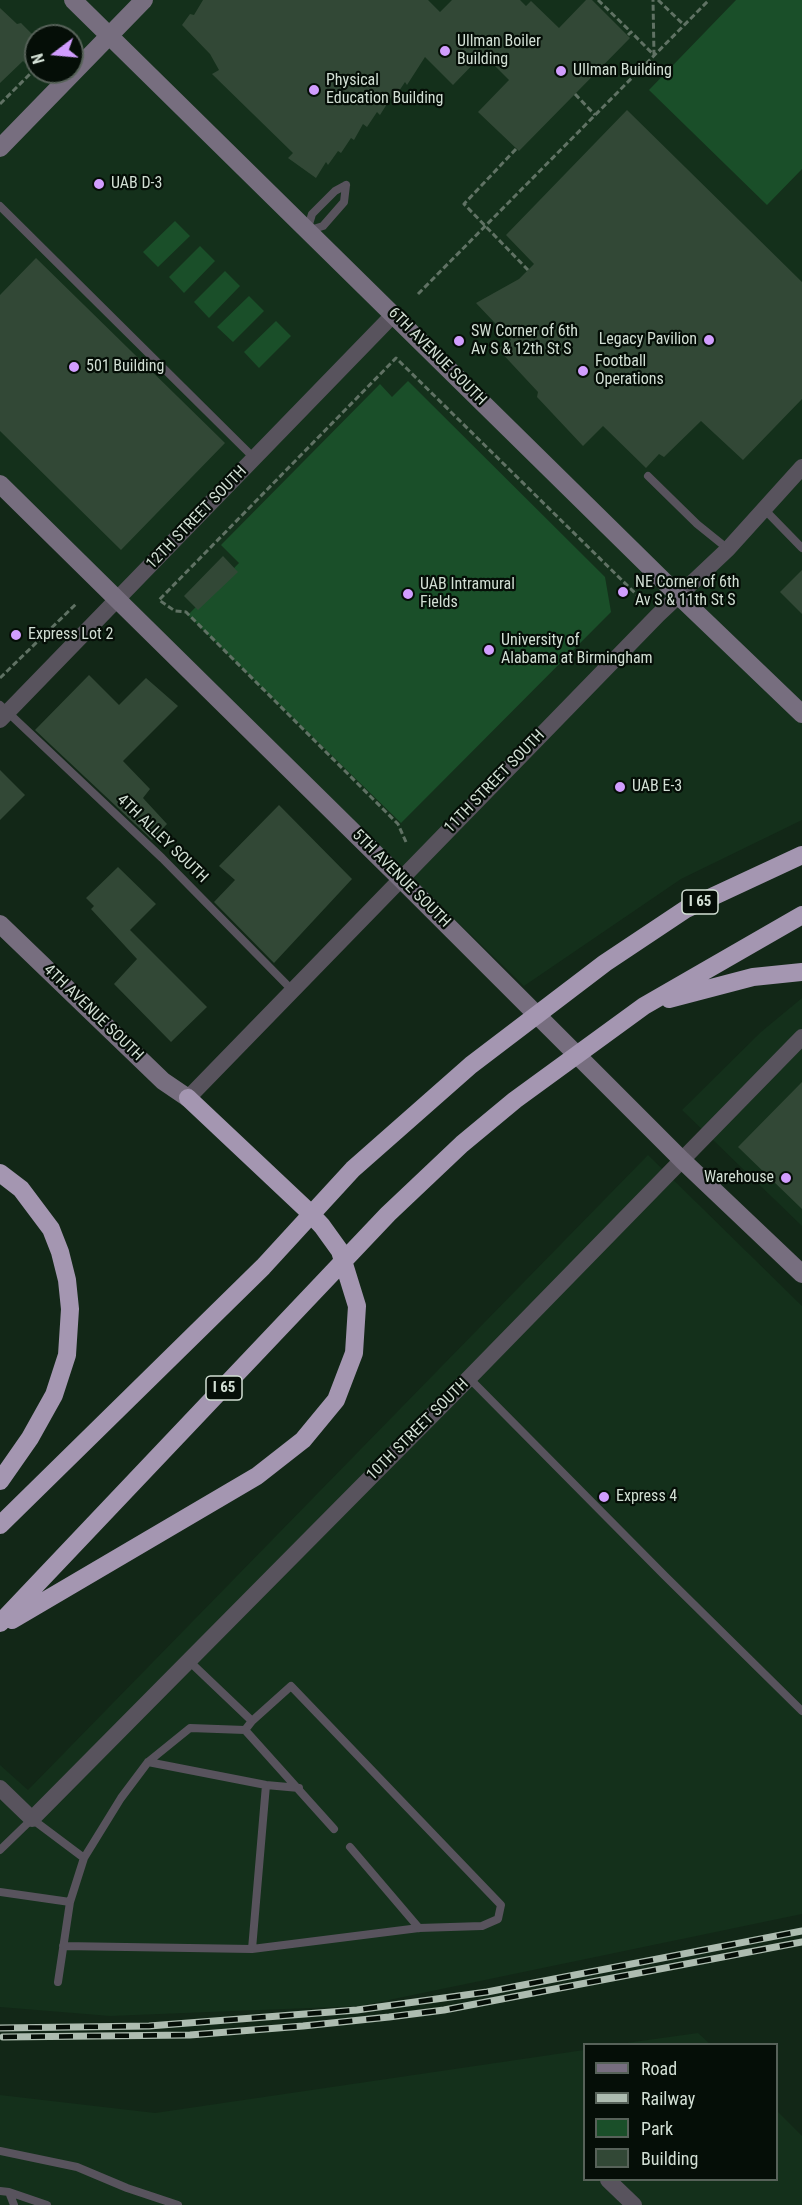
<!DOCTYPE html>
<html>
<head>
<meta charset="utf-8">
<style>
	body { margin:0 }
	#map { position:relative; width:802px; height:2205px; overflow:hidden; background:#122717; font-family:"Roboto Condensed",sans-serif }
	canvas { display:block }
	.legend { position:absolute; left:583px; top:2043px; width:195px; height:138px; box-sizing:border-box; background:#050e07; border:2px solid #576259; margin:0; padding:8px 10px; list-style:none; font-size:18px; color:#d2dfd4 }
	.legend li { display:flex; align-items:center; gap:12px; height:30px }
	.legend b { width:30px; border:2px solid #576259 }
	.north { position:absolute; left:24px; top:24px; width:60px; height:60px; box-sizing:border-box; background:#050e07; border:2px solid #576259; border-radius:50%; rotate:254deg; font-size:16px; font-weight:700; line-height:24px; text-align:center; color:#d2dfd4 }
	.north::after { content:''; display:block; margin:auto; width:21px; height:27px; background:#d19dfe; clip-path:polygon(50% 0,100% 100%,50% 72%,0 100%) }
</style>
</head>
<body>
<div id="map">
<canvas width="802" height="2205"></canvas>
<ul class="legend">
<li><b style="height:8px;background:#776e7f"></b>Road</li>
<li><b style="height:8px;background:#adbcb0"></b>Railway</li>
<li><b style="height:16px;background:#1a4f29"></b>Park</li>
<li><b style="height:16px;background:#324836"></b>Building</li>
</ul>
<div class="north">N</div>
</div>
<script>
const context = document.querySelector('canvas').getContext('2d');
context.lineJoin = 'round';
function paint(path, color) {
  context.fillStyle = color;
  context.fill(path, 'evenodd');
}
function shape(rows) {
  const path = new Path2D();
  for (const r of rows) {
    path.moveTo(r[0], r[1]);
    for (let i = 2; i < r.length; i += 2) path.lineTo(r[i], r[i + 1]);
  }
  return path;
}
function trace(path, color, width, dash) {
  context.strokeStyle = color;
  context.lineWidth = width;
  context.lineCap = dash ? 'butt' : 'round';
  context.setLineDash(dash || []);
  context.stroke(path);
}
function write(font, color, halo, rows, align = 'center') {
  context.font = font + ' "Roboto Condensed",sans-serif';
  context.lineWidth = 4.5;
  context.setLineDash([]);
  context.textBaseline = 'middle';
  context.strokeStyle = halo;
  context.fillStyle = color;
  for (const [text, x, y, turn = 0] of rows) {
    context.save();
    context.translate(x, y);
    context.rotate((+turn || 0) * Math.PI / 180);
    context.textAlign = isNaN(turn) ? turn : align;
    if (halo) context.strokeText(text, 0, 0);
    context.fillText(text, 0, 0);
    context.restore();
  }
}
paint(shape([
	[0,0,802,0,802,820,681,879,524,986,0,480],
	[36,36,72,36,72,72,36,72],
	[802,998,802,1226,682,1110,761,1032],
	[648,1155,802,1306,802,1914,360,2006,110,2016,0,2007,0,1765,28,1790],
	[698,2033,710,2044,619,2044],
	[584,2050,584,2180,776,2180,777,2111,802,2136,802,2205,0,2205,0,2095,155,2113]
]), '#14301b');
paint(shape([
	[736,0,802,0,802,169,767,205,649,90],
	[175,221,190,236,158,267,143,252],
	[200,246,215,261,184,293,169,277],
	[225,271,240,286,209,318,194,302],
	[249,296,264,311,233,342,217,327],
	[276,321,291,336,259,368,244,352],
	[408,381,605,577,611,612,401,823,188,615,239,563,221,545,380,384,392,397]
]), '#1a4f29');
paint(shape([
	[203,0,428,0,440,12,452,0,520,0,526,6,531,1,559,28,586,0,592,0,630,38,519,151,478,112,509,80,483,54,453,85,425,57,407,85,405,82,395,97,392,96,380,115,377,112,367,127,363,124,354,140,351,138,341,153,338,151,328,165,326,162,316,178,288,158,293,153,212,74,219,70,210,54,182,25,190,14,194,15],
	[0,8,17,24,21,23,36,38,36,56,28,66,23,61,0,83],
	[627,110,802,282,802,399,743,460,701,421,664,457,659,454,646,468,603,426,583,446,537,397,538,392,498,349,511,340,476,303,519,279,534,264,506,235],
	[36,258,225,443,121,550,0,431,0,295],
	[223,556,238,572,198,610,184,596],
	[802,570,802,614,780,592],
	[89,675,119,705,146,678,178,706,123,761,150,789,143,798,167,824,152,840,35,730],
	[0,770,25,795,0,820],
	[279,805,352,879,274,963,214,902,235,880,219,866],
	[118,867,156,904,130,930,207,1007,171,1042,114,984,137,959,91,909,94,906,86,898],
	[802,1082,802,1209,738,1147]
]), '#324836');
trace(shape([
	[598,0,631,32],
	[658,0,684,25],
	[628,35,631,32,654,55,653,0],
	[64,36,64,34],
	[575,94,595,115],
	[0,104,36,68],
	[516,149,464,204,528,270],
	[418,294,709,0],
	[0,678,76,604],
	[406,842,398,824,186,612,175,611,159,600,396,358,637,595]
]), '#607264', 3, [6, 3]);
trace(shape([
	[346,185,344,202,323,226,307,231,312,214,335,191,346,185],
	[0,206,255,459],
	[648,476,697,524,728,549],
	[764,509,802,548],
	[0,705,162,858,293,991],
	[469,1378,665,1576,802,1711],
	[189,1661,252,1721],
	[245,1730,252,1721,291,1686,501,1905,498,1919,482,1926,419,1928,252,1949],
	[148,1762,266,1785,299,1788],
	[350,1847,419,1928],
	[0,1850,32,1819,84,1858],
	[0,1892,70,1902,58,1982],
	[70,1902,84,1858,121,1798,148,1762,190,1728,245,1730,334,1829],
	[63,1946,252,1949,266,1785],
	[0,2151,77,2167,127,2188,178,2205],
	[0,2191,9,2192,14,2205],
	[9,2192,47,2205]
]), '#58535d', 8);
trace(shape([
	[0,720,393,315],
	[188,1098,658,615,728,549,802,467],
	[0,1788,32,1819,469,1378,802,1037],
	[608,2180,634,2205]
]), '#58535d', 16);
trace(shape([
	[73,0,679,596,802,714],
	[0,148,144,0],
	[0,484,401,879,682,1160,802,1274],
	[0,924,163,1081,188,1098]
]), '#776e7f', 18);
trace(shape([
	[669,999,753,977,802,972],
	[0,1173,21,1189,51,1229,60,1252,67,1280,70,1309,67,1355,54,1395,30,1438,0,1481],
	[0,1525,263,1267,353,1169,471,1065,605,963,686,909,802,855],
	[12,1620,257,1476,303,1440,336,1400,354,1353,357,1306,340,1251,322,1226,308,1211,188,1098],
	[0,1623,388,1214,462,1144,515,1100,644,1006,802,915]
]), '#a496b1', 18);
const rail = shape([
	[0,2028,149,2026,357,2010,487,1992,802,1931],
	[3,2037,190,2035,303,2026,389,2017,444,2010,802,1942]
]);
trace(rail, '#adbcb0', 7);
trace(rail, '#050e07', 4.5, [14]);
for (const [x, y, r, color] of [
	[445,51,6,"#d19dfe"],
	[561,71,6,"#d19dfe"],
	[314,90,6,"#d19dfe"],
	[99,184,6,"#d19dfe"],
	[709,340,6,"#d19dfe"],
	[459,341,6,"#d19dfe"],
	[74,367,6,"#d19dfe"],
	[583,371,6,"#d19dfe"],
	[623,592,6,"#d19dfe"],
	[408,594,6,"#d19dfe"],
	[16,635,6,"#d19dfe"],
	[489,650,6,"#d19dfe"],
	[620,787,6,"#d19dfe"],
	[786,1178,6,"#d19dfe"],
	[604,1497,6,"#d19dfe"]
]) {
  const dot = new Path2D();
  dot.arc(x, y, r, 0, 2 * Math.PI);
  context.fillStyle = color;
  context.fill(dot);
  trace(dot, '#050e07', 2);
}
for (const [x, y, w] of [
	[700,902,36],
	[224,1388,36]
]) {
  const box = new Path2D();
  box.roundRect(x - w / 2, y - 12, w, 24, 4.5);
  context.fillStyle = '#050e07';
  context.fill(box);
  trace(box, '#d2dfd4', 1.5);
}
write('bold 15px', '#d2dfd4', null, [
	["I 65",700,902],
	["I 65",224,1388]
]);
write('16px', '#d2dfd4', '#050e07', [
	["Ullman Boiler",457,42],
	["Building",457,60],
	["UIlman Building",573,71],
	["Physical",326,81],
	["Education Building",326,99],
	["UAB D-3",111,184],
	["SW Corner of 6th",471,332],
	["Av S & 12th St S",471,350],
	["Legacy Pavilion",697,340,"right"],
	["Football",595,362],
	["Operations",595,380],
	["501 Building",86,367],
	["NE Corner of 6th",635,583],
	["Av S & 11th St S",635,601],
	["UAB Intramural",420,585],
	["Fields",420,603],
	["Express Lot 2",28,635],
	["University of",501,641],
	["Alabama at Birmingham",501,659],
	["UAB E-3",632,787],
	["Warehouse",774,1178,"right"],
	["Express 4",616,1497]
], 'left');
write('16px', '#d2dfd4', '#050e07', [
	["6TH AVENUE SOUTH",437,357,45],
	["12TH STREET SOUTH",197,518,-46],
	["11TH STREET SOUTH",495,782,-46],
	["4TH ALLEY SOUTH",162,839,44],
	["5TH AVENUE SOUTH",401,879,45],
	["4TH AVENUE SOUTH",93,1013,44],
	["10TH STREET SOUTH",418,1430,-45]
]);
</script>
</body>
</html>
